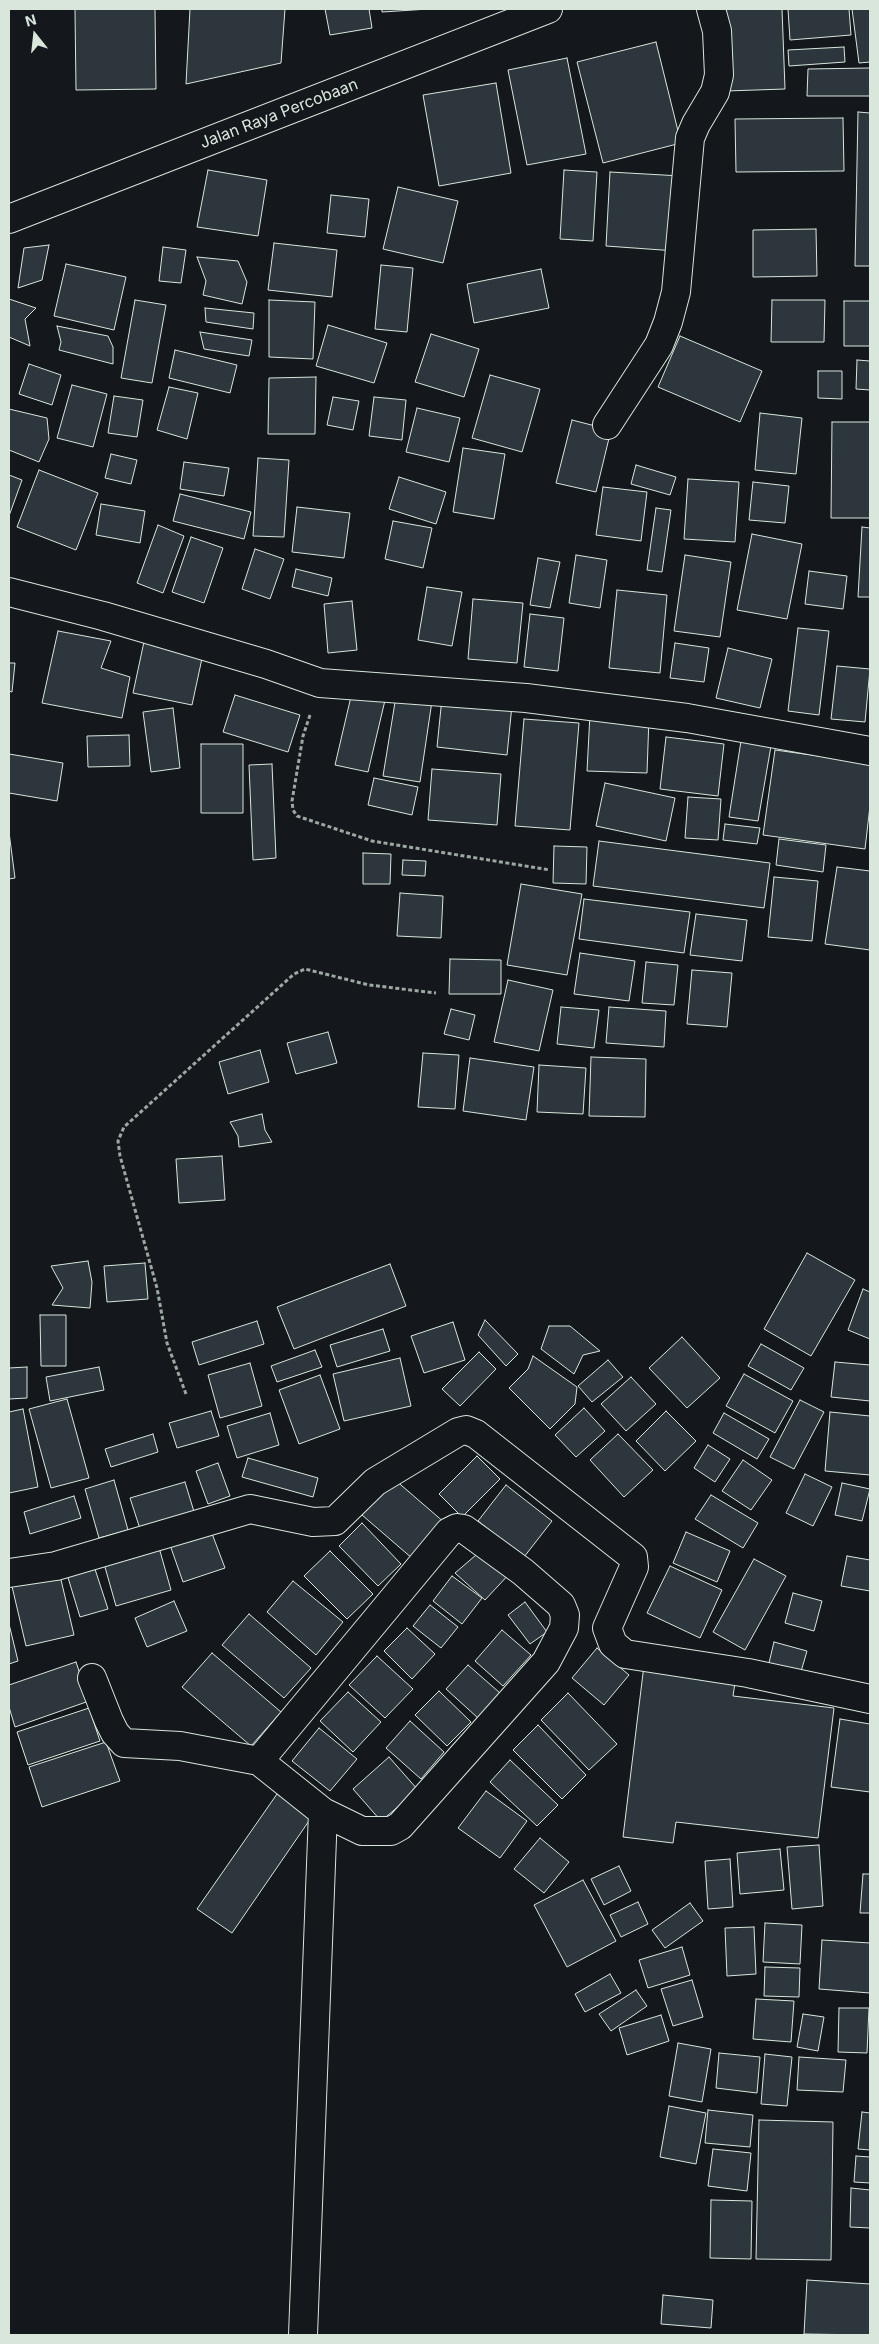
<!DOCTYPE html>
<html>
<head>
<meta charset="utf-8">
<style>
	body { margin:0 }
	#map { position:relative; width:879px; height:2344px; overflow:hidden; background:#14181c; font-family:Inter,sans-serif }
	canvas { display:block }
	.frame { position:absolute; inset:0; border:10px solid #d8e6dc; pointer-events:none }
	.north { position:absolute; left:10px; top:10px; width:50px; height:50px; -webkit-text-stroke:4px #14181c; paint-order:stroke; rotate:344deg; font-size:14px; font-weight:700; line-height:20px; text-align:center; color:#d8e6dc }
	.north::after { content:''; display:block; margin:auto; width:18px; height:22px; background:#d8e6dc; clip-path:polygon(50% 0,100% 100%,50% 72%,0 100%) }
</style>
</head>
<body>
<div id="map">
<canvas width="879" height="2344"></canvas>
<div class="frame"></div>
<div class="north">N</div>
</div>
<script>
const context = document.querySelector('canvas').getContext('2d');
context.lineJoin = 'round';
function paint(path, color) {
  context.fillStyle = color;
  context.fill(path, 'evenodd');
}
function shape(rows) {
  const path = new Path2D();
  for (const r of rows) {
    path.moveTo(r[0], r[1]);
    for (let i = 2; i < r.length; i += 2) path.lineTo(r[i], r[i + 1]);
  }
  return path;
}
function trace(path, color, width, dash) {
  context.strokeStyle = color;
  context.lineWidth = width;
  context.lineCap = dash ? 'butt' : 'round';
  context.setLineDash(dash || []);
  context.stroke(path);
}
function write(font, color, halo, rows, align = 'center') {
  context.font = font + ' Inter,sans-serif';
  context.lineWidth = 4;
  context.setLineDash([]);
  context.textBaseline = 'middle';
  context.strokeStyle = halo;
  context.fillStyle = color;
  for (const [text, x, y, turn = 0] of rows) {
    context.save();
    context.translate(x, y);
    context.rotate((+turn || 0) * Math.PI / 180);
    context.textAlign = isNaN(turn) ? turn : align;
    if (halo) context.strokeText(text, 0, 0);
    context.fillText(text, 0, 0);
    context.restore();
  }
}
const building = shape([
	[75,9,155,9,156,89,76,90,75,9],
	[190,9,285,9,281,63,186,84,190,9],
	[325,9,369,9,372,28,330,35,325,9],
	[382,9,429,9,382,12,382,9],
	[724,9,782,9,785,89,726,91,724,9],
	[788,9,849,9,851,35,790,40,788,9],
	[852,9,870,9,870,62,859,63,852,9],
	[656,42,681,143,603,163,577,62,656,42],
	[844,47,845,62,789,66,788,50,844,47],
	[567,58,586,154,527,165,508,70,567,58],
	[870,68,870,96,807,96,808,69,870,68],
	[496,83,511,173,439,186,423,95,496,83],
	[858,112,870,113,870,266,855,266,858,112],
	[843,118,844,171,736,172,735,119,843,118],
	[208,170,267,180,258,236,197,227,208,170],
	[564,170,597,172,593,241,560,239,564,170],
	[610,172,681,176,676,251,606,246,610,172],
	[398,187,458,201,443,263,383,249,398,187],
	[331,195,369,199,365,237,327,233,331,195],
	[816,229,817,276,753,277,753,230,816,229],
	[274,243,337,250,332,297,268,290,274,243],
	[49,245,42,280,18,288,24,248,49,245],
	[163,247,186,250,181,283,159,281,163,247],
	[197,257,238,261,247,282,242,304,203,295,206,281,197,257],
	[66,264,126,277,114,330,54,316,66,264],
	[381,265,413,268,407,332,375,329,381,265],
	[541,269,549,308,474,323,467,284,541,269],
	[9,299,36,308,25,319,30,346,9,337,9,299],
	[135,300,166,305,152,383,121,378,135,300],
	[269,300,315,302,313,359,269,357,269,300],
	[772,300,825,300,824,342,771,342,772,300],
	[844,301,870,301,870,346,844,346,844,301],
	[205,308,254,313,253,329,206,322,205,308],
	[328,325,387,343,374,383,316,366,328,325],
	[57,326,108,336,113,347,113,364,59,350,61,342,57,326],
	[200,332,252,340,249,356,204,349,200,332],
	[431,334,479,349,464,397,415,382,431,334],
	[680,336,762,371,740,422,658,387,680,336],
	[175,350,237,365,230,393,169,378,175,350],
	[857,360,870,361,870,390,856,389,857,360],
	[29,364,61,375,52,405,19,394,29,364],
	[818,371,842,371,842,399,818,398,818,371],
	[490,375,540,389,522,452,472,438,490,375],
	[316,377,315,434,268,434,269,378,316,377],
	[72,385,107,394,93,447,57,438,72,385],
	[169,387,198,393,187,439,157,430,169,387],
	[114,396,143,400,137,437,108,433,114,396],
	[333,397,359,401,353,430,327,425,333,397],
	[374,397,406,400,402,440,369,436,374,397],
	[417,408,460,418,449,462,406,452,417,408],
	[9,409,47,418,49,439,39,462,9,450,9,409],
	[760,413,802,418,796,474,755,470,760,413],
	[572,420,611,430,596,492,556,483,572,420],
	[832,422,870,422,870,518,831,518,832,422],
	[463,448,505,454,494,519,453,512,463,448],
	[111,454,137,460,131,484,105,478,111,454],
	[258,458,289,460,284,537,253,536,258,458],
	[184,462,229,468,224,496,180,489,184,462],
	[636,465,676,477,670,495,631,484,636,465],
	[39,470,98,493,76,550,17,527,39,470],
	[9,475,22,480,9,516,9,475],
	[399,477,446,492,436,524,389,509,399,477],
	[688,479,739,482,735,542,684,539,688,479],
	[753,482,789,486,785,523,749,520,753,482],
	[603,487,647,492,641,541,596,535,603,487],
	[180,494,251,512,244,539,173,521,180,494],
	[101,504,145,511,140,543,96,535,101,504],
	[297,507,350,513,344,558,292,552,297,507],
	[656,508,671,510,662,572,647,570,656,508],
	[393,521,432,528,423,568,385,559,393,521],
	[158,525,184,536,163,593,137,583,158,525],
	[862,527,870,528,870,597,858,597,862,527],
	[752,534,802,544,787,619,737,610,752,534],
	[191,537,223,548,204,603,172,592,191,537],
	[255,549,284,559,270,599,242,589,255,549],
	[576,555,607,560,600,608,569,603,576,555],
	[685,555,731,562,720,637,674,631,685,555],
	[538,558,560,562,550,608,530,605,538,558],
	[296,569,332,578,328,596,292,587,296,569],
	[809,571,847,576,843,609,805,604,809,571],
	[427,587,462,592,452,646,418,640,427,587],
	[617,590,667,595,660,673,609,668,617,590],
	[473,599,523,603,517,663,468,659,473,599],
	[352,601,357,650,328,653,324,604,352,601],
	[530,614,564,618,558,671,524,667,530,614],
	[798,628,829,631,819,715,788,711,798,628],
	[58,631,111,641,101,668,130,677,122,718,42,703,58,631],
	[145,637,204,649,192,705,133,693,145,637],
	[675,643,709,648,704,682,670,678,675,643],
	[728,648,772,659,760,708,716,698,728,648],
	[9,663,15,663,12,692,9,691,9,663],
	[837,666,870,669,865,722,831,719,837,666],
	[353,688,386,696,368,772,335,765,353,688],
	[235,695,300,715,288,752,223,732,235,695],
	[396,696,432,701,420,782,383,776,396,696],
	[442,698,512,705,507,755,437,747,442,698],
	[173,708,180,768,151,772,143,712,173,708],
	[590,714,649,717,647,773,587,771,590,714],
	[524,719,579,723,570,830,515,826,524,719],
	[129,735,130,766,88,767,87,736,129,735],
	[666,737,724,744,718,796,660,789,666,737],
	[741,741,771,746,758,821,729,817,741,741],
	[201,744,243,744,243,813,201,813,201,744],
	[775,750,870,763,870,806,865,849,763,835,775,750],
	[9,754,63,763,57,801,9,793,9,754],
	[272,764,276,858,253,860,249,765,272,764],
	[432,769,501,774,497,825,428,820,432,769],
	[374,778,418,787,412,815,368,805,374,778],
	[605,783,675,798,666,841,596,826,605,783],
	[688,797,721,799,718,840,685,838,688,797],
	[725,824,760,828,757,844,723,840,725,824],
	[9,832,15,878,9,879,9,832],
	[779,839,826,845,823,872,776,865,779,839],
	[599,841,770,863,764,908,593,886,599,841],
	[554,846,587,847,586,884,553,883,554,846],
	[363,853,391,854,390,884,363,884,363,853],
	[403,860,426,861,425,876,402,875,403,860],
	[837,867,870,871,870,950,825,944,837,867],
	[774,877,818,881,812,941,768,937,774,877],
	[521,884,582,894,567,975,507,965,521,884],
	[400,893,443,896,441,938,397,936,400,893],
	[584,899,690,912,684,953,579,939,584,899],
	[696,914,747,920,742,961,690,955,696,914],
	[580,953,635,961,629,1001,574,994,580,953],
	[450,959,501,960,501,994,449,994,450,959],
	[646,962,678,965,674,1005,642,1003,646,962],
	[692,970,732,973,727,1027,687,1024,692,970],
	[508,980,553,990,539,1051,494,1042,508,980],
	[561,1007,599,1010,594,1048,557,1044,561,1007],
	[609,1007,666,1011,664,1047,606,1043,609,1007],
	[451,1009,475,1015,469,1040,444,1034,451,1009],
	[328,1032,337,1063,296,1074,287,1043,328,1032],
	[260,1050,269,1082,228,1094,219,1062,260,1050],
	[423,1053,459,1055,455,1109,418,1107,423,1053],
	[591,1057,646,1059,645,1117,589,1116,591,1057],
	[470,1058,534,1067,526,1120,463,1111,470,1058],
	[539,1065,586,1068,583,1114,537,1112,539,1065],
	[262,1114,265,1130,272,1142,239,1147,238,1136,230,1122,262,1114],
	[222,1156,225,1200,179,1203,176,1159,222,1156],
	[807,1253,855,1280,811,1356,764,1329,807,1253],
	[88,1261,92,1282,90,1308,52,1305,63,1288,51,1266,88,1261],
	[145,1263,148,1299,107,1302,104,1266,145,1263],
	[390,1264,406,1306,294,1349,277,1307,390,1264],
	[863,1289,870,1292,870,1339,848,1330,863,1289],
	[40,1315,66,1315,66,1366,41,1366,40,1315],
	[485,1320,518,1354,506,1366,478,1335,485,1320],
	[257,1321,264,1344,199,1365,192,1342,257,1321],
	[453,1322,465,1360,424,1373,411,1336,453,1322],
	[549,1326,570,1326,600,1351,583,1355,574,1374,541,1349,549,1326],
	[383,1329,390,1351,337,1367,330,1345,383,1329],
	[682,1337,720,1378,687,1408,649,1368,682,1337],
	[761,1344,804,1368,791,1390,748,1366,761,1344],
	[315,1350,322,1367,277,1382,271,1366,315,1350],
	[479,1352,496,1369,460,1406,442,1389,479,1352],
	[533,1356,577,1387,575,1404,550,1429,509,1388,528,1369,533,1356],
	[400,1358,411,1406,344,1421,333,1374,400,1358],
	[608,1360,623,1377,592,1402,578,1386,608,1360],
	[835,1362,870,1365,870,1401,831,1397,835,1362],
	[250,1363,262,1406,220,1418,208,1375,250,1363],
	[27,1367,27,1398,9,1399,9,1368,27,1367],
	[99,1367,104,1390,50,1401,46,1377,99,1367],
	[744,1374,793,1401,775,1433,726,1406,744,1374],
	[320,1375,340,1429,299,1444,279,1390,320,1375],
	[631,1377,656,1404,626,1431,601,1404,631,1377],
	[67,1399,89,1478,51,1488,29,1409,67,1399],
	[800,1400,824,1412,794,1469,770,1457,800,1400],
	[584,1408,605,1431,576,1457,555,1435,584,1408],
	[23,1409,38,1487,9,1493,9,1412,23,1409],
	[211,1411,219,1436,177,1448,169,1423,211,1411],
	[666,1411,696,1441,665,1471,636,1441,666,1411],
	[830,1412,870,1416,870,1475,825,1471,830,1412],
	[270,1413,279,1445,237,1458,227,1426,270,1413],
	[724,1413,769,1439,757,1459,713,1433,724,1413],
	[153,1434,158,1452,111,1467,105,1449,153,1434],
	[618,1434,653,1470,624,1497,590,1460,618,1434],
	[708,1445,730,1459,715,1482,694,1468,708,1445],
	[477,1456,500,1479,462,1517,439,1494,477,1456],
	[248,1458,318,1478,313,1497,242,1477,248,1458],
	[743,1460,772,1480,751,1510,722,1491,743,1460],
	[218,1463,230,1496,208,1504,196,1471,218,1463],
	[805,1474,832,1487,813,1526,786,1513,805,1474],
	[394,1479,445,1523,413,1559,362,1515,394,1479],
	[114,1480,128,1530,99,1538,85,1489,114,1480],
	[185,1482,195,1515,141,1532,130,1498,185,1482],
	[842,1483,870,1489,862,1521,835,1515,842,1483],
	[506,1485,552,1521,524,1557,478,1521,506,1485],
	[711,1495,758,1523,743,1548,695,1519,711,1495],
	[74,1496,81,1518,30,1534,24,1512,74,1496],
	[362,1523,401,1564,378,1586,339,1546,362,1523],
	[211,1531,225,1568,183,1582,170,1545,211,1531],
	[686,1532,730,1551,717,1582,673,1563,686,1532],
	[158,1544,171,1590,116,1606,103,1560,158,1544],
	[483,1549,511,1572,485,1600,455,1573,483,1549],
	[330,1551,373,1594,347,1619,304,1576,330,1551],
	[847,1556,870,1560,870,1591,841,1586,847,1556],
	[754,1559,786,1576,745,1650,713,1632,754,1559],
	[93,1563,108,1609,80,1617,66,1571,93,1563],
	[670,1566,722,1590,700,1638,647,1613,670,1566],
	[58,1567,74,1635,26,1646,10,1578,58,1567],
	[452,1576,482,1598,462,1624,433,1601,452,1576],
	[293,1581,343,1622,316,1655,267,1612,293,1581],
	[793,1593,822,1601,814,1631,785,1623,793,1593],
	[174,1601,187,1631,147,1647,135,1618,174,1601],
	[525,1602,547,1632,530,1644,508,1615,525,1602],
	[430,1605,458,1627,441,1648,413,1626,430,1605],
	[249,1614,311,1668,284,1698,222,1645,249,1614],
	[9,1624,18,1661,9,1664,9,1624],
	[407,1628,435,1654,412,1679,384,1651,407,1628],
	[502,1630,531,1655,503,1686,475,1661,502,1630],
	[774,1642,807,1651,800,1675,768,1667,774,1642],
	[597,1648,629,1675,604,1705,572,1678,597,1648],
	[212,1653,281,1712,251,1746,182,1687,212,1653],
	[377,1656,413,1689,385,1718,349,1685,377,1656],
	[76,1662,89,1701,15,1727,9,1707,9,1685,76,1662],
	[468,1665,500,1693,478,1718,446,1689,468,1665],
	[644,1665,736,1676,733,1696,834,1708,818,1838,676,1822,673,1843,623,1837,644,1665],
	[439,1691,471,1722,447,1746,415,1715,439,1691],
	[348,1692,381,1722,353,1752,320,1721,348,1692],
	[568,1693,617,1744,589,1770,541,1720,568,1693],
	[89,1708,100,1741,28,1765,17,1732,89,1708],
	[840,1719,870,1724,870,1792,831,1787,840,1719],
	[410,1721,444,1752,421,1779,386,1748,410,1721],
	[538,1725,586,1775,562,1799,513,1750,538,1725],
	[319,1728,357,1759,330,1791,292,1761,319,1728],
	[106,1742,120,1781,42,1807,29,1767,106,1742],
	[389,1757,418,1790,381,1821,353,1789,389,1757],
	[510,1760,558,1805,537,1826,490,1782,510,1760],
	[486,1791,527,1821,500,1858,458,1828,486,1791],
	[277,1794,311,1818,232,1933,197,1909,277,1794],
	[540,1838,569,1862,544,1893,514,1869,540,1838],
	[819,1845,823,1906,792,1909,787,1847,819,1845],
	[780,1849,784,1890,740,1894,737,1853,780,1849],
	[730,1859,733,1907,708,1909,705,1861,730,1859],
	[619,1866,631,1891,604,1905,591,1879,619,1866],
	[863,1874,870,1874,870,1913,860,1913,863,1874],
	[583,1880,616,1941,567,1967,534,1905,583,1880],
	[638,1902,648,1924,621,1937,610,1915,638,1902],
	[690,1903,703,1921,665,1948,652,1930,690,1903],
	[765,1923,802,1925,800,1964,763,1962,765,1923],
	[754,1927,756,1974,727,1976,725,1928,754,1927],
	[822,1940,870,1943,870,1993,819,1989,822,1940],
	[682,1947,690,1975,648,1988,639,1960,682,1947],
	[765,1967,800,1968,799,1997,764,1996,765,1967],
	[610,1974,621,1993,585,2012,575,1994,610,1974],
	[692,1980,703,2017,673,2026,661,1989,692,1980],
	[636,1990,647,2006,611,2031,599,2014,636,1990],
	[756,1999,794,2001,791,2042,753,2039,756,1999],
	[839,2008,869,2008,867,2053,838,2052,839,2008],
	[803,2014,824,2017,818,2051,797,2047,803,2014],
	[661,2015,669,2041,627,2055,619,2028,661,2015],
	[678,2043,711,2049,702,2102,669,2096,678,2043],
	[719,2053,760,2057,757,2093,716,2088,719,2053],
	[765,2054,792,2057,787,2106,761,2104,765,2054],
	[799,2057,846,2060,843,2092,797,2090,799,2057],
	[669,2106,706,2113,696,2164,660,2157,669,2106],
	[708,2110,753,2115,750,2147,705,2143,708,2110],
	[862,2112,870,2113,870,2150,858,2149,862,2112],
	[759,2120,833,2122,831,2260,756,2259,759,2120],
	[713,2149,751,2153,747,2191,708,2186,713,2149],
	[856,2156,870,2157,870,2183,854,2182,856,2156],
	[851,2188,870,2190,870,2228,850,2227,851,2188],
	[711,2200,752,2201,751,2259,710,2258,711,2200],
	[807,2280,870,2284,870,2335,804,2334,807,2280],
	[663,2295,713,2300,711,2328,661,2324,663,2295]
]);
paint(building, '#2c363c');
trace(building, '#d8e6dc', 1);
const minor = shape([
	[607,425,659,345,668,322,676,292,690,138,696,124,715,92,719,75,717,31,711,9],
	[9,592,103,616,266,664,320,683,526,698,687,718,870,751],
	[457,1528,464,1529,523,1572,561,1605,565,1615,564,1628,546,1662,400,1826,391,1831,362,1831,323,1812,259,1761,449,1532,457,1528],
	[9,1573,56,1566,250,1509,313,1522,335,1521,375,1482,458,1432,466,1430,476,1434,633,1557,634,1567,607,1628,613,1644,625,1654,748,1673,870,1699],
	[92,1678,109,1721,115,1733,124,1743,180,1746,259,1761],
	[303,2335,323,1812]
]);
const highway = shape([
	[9,219,548,9]
]);
trace(minor, '#d8e6dc', 30);
trace(highway, '#d8e6dc', 30);
trace(shape([
	[310,715,303,736,292,801,293,810,297,816,372,841,550,870],
	[186,1394,167,1343,157,1288,120,1156,118,1141,124,1127,294,974,305,969,369,985,436,993]
]), '#9da8a2', 3, [4, 2.5]);
trace(minor, '#14181c', 28);
trace(highway, '#14181c', 28);
write('16px', '#d8e6dc', '#14181c', [
	["Jalan Raya Percobaan",279,114,-21]
]);
</script>
</body>
</html>
